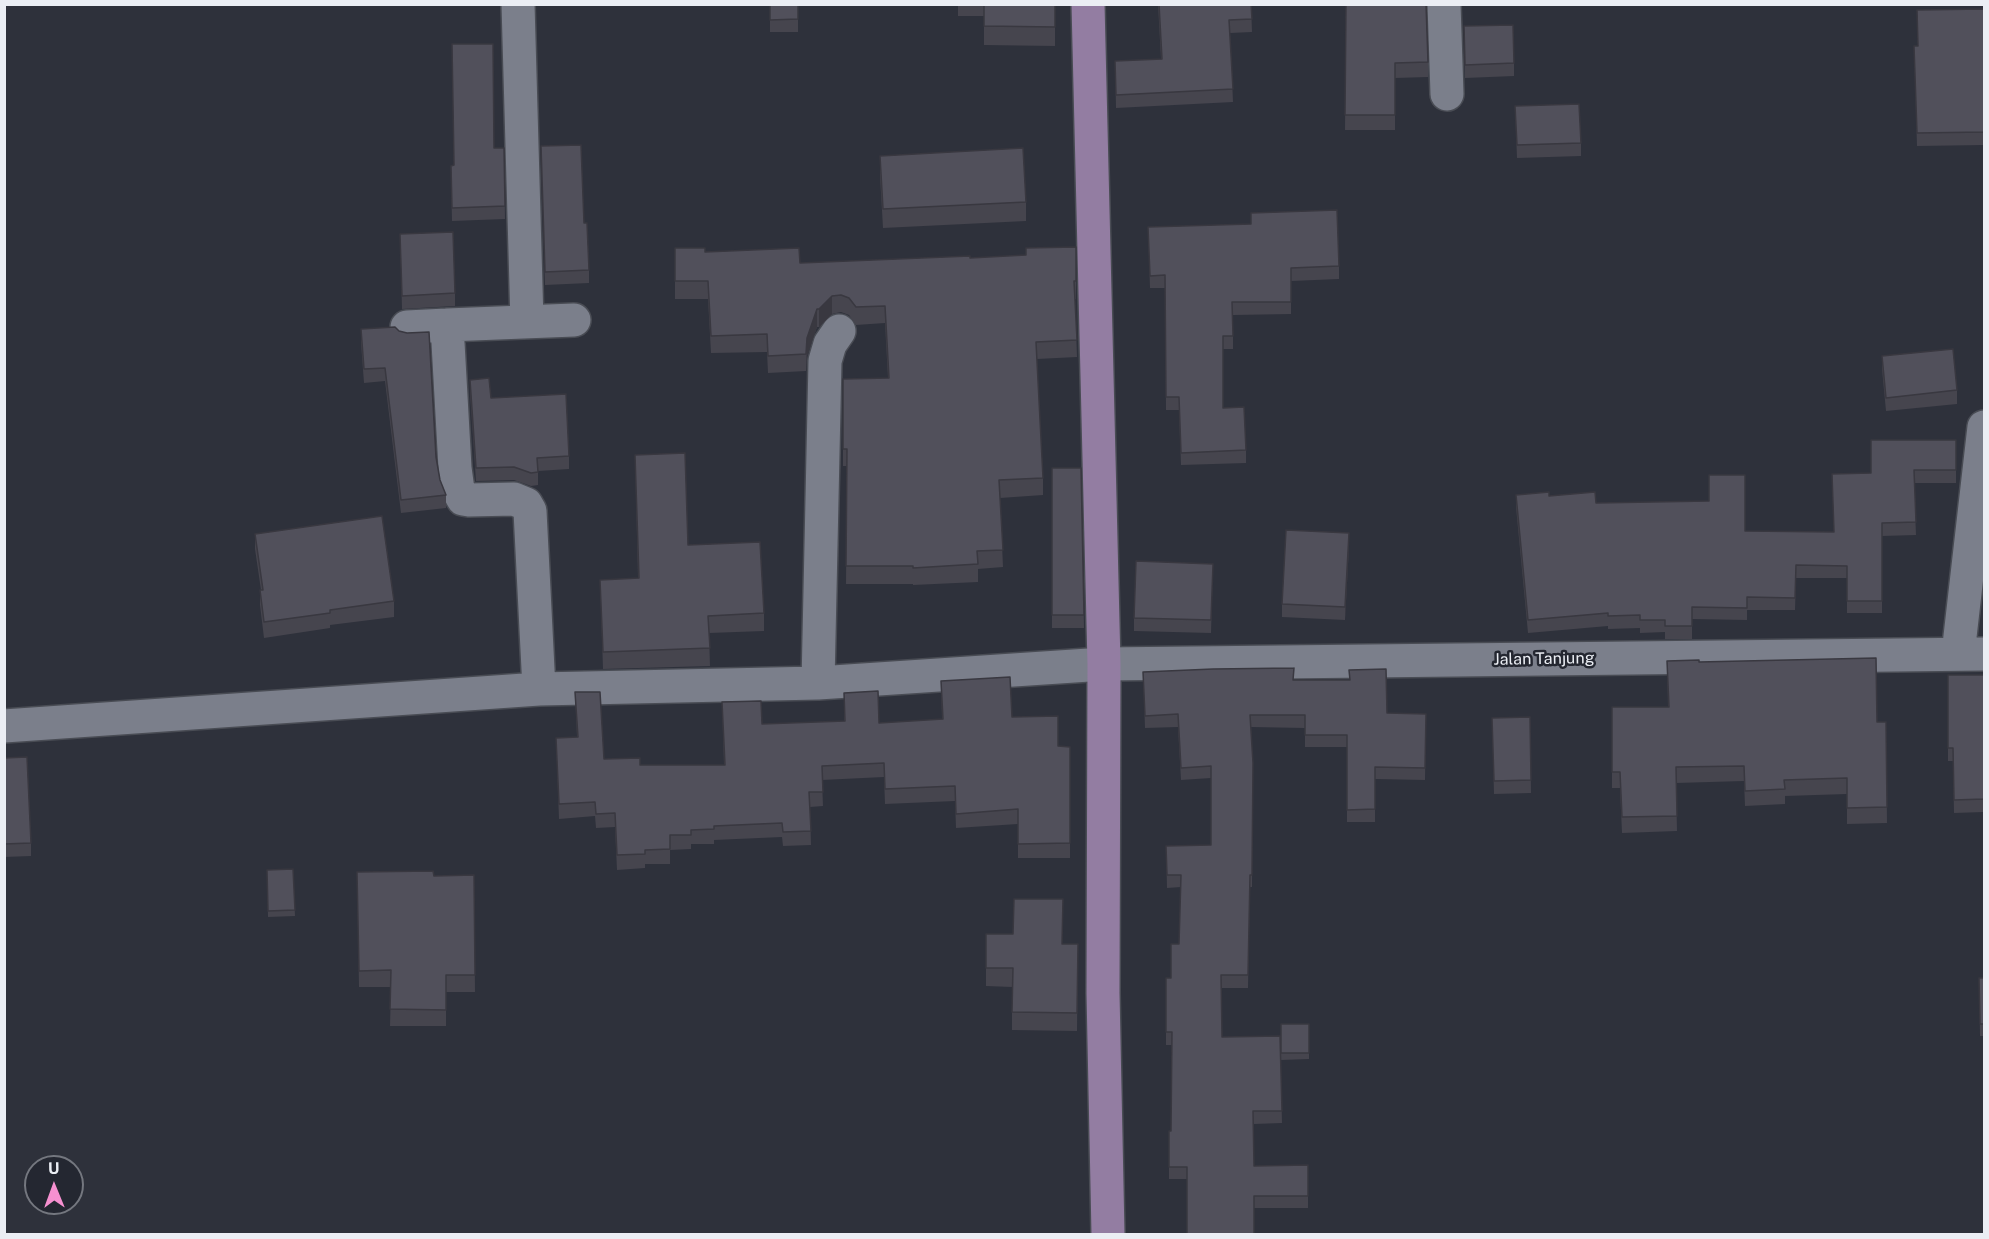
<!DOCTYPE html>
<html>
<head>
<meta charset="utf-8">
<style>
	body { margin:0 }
	#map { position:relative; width:1989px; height:1239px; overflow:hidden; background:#2e313b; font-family:"Public Sans",sans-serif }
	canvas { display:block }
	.frame { position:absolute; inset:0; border:6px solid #ebeef4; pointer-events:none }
	.north { position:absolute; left:24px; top:1155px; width:60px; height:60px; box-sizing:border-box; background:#242731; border:2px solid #74777f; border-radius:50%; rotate:359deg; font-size:16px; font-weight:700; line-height:24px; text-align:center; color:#ebeef4 }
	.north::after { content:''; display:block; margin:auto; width:21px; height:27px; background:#f690d0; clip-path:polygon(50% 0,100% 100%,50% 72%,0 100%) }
</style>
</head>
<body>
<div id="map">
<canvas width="1989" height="1239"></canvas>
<div class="frame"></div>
<div class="north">U</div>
</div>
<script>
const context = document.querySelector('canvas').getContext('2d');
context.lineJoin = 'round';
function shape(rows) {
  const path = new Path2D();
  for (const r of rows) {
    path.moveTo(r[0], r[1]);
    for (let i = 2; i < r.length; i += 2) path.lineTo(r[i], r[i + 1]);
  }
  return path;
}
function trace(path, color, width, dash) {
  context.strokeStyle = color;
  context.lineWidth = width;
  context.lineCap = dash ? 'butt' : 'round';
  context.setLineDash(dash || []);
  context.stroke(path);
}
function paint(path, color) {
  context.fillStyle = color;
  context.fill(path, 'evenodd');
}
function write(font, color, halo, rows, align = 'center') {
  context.font = font + ' "Public Sans",sans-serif';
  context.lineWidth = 5;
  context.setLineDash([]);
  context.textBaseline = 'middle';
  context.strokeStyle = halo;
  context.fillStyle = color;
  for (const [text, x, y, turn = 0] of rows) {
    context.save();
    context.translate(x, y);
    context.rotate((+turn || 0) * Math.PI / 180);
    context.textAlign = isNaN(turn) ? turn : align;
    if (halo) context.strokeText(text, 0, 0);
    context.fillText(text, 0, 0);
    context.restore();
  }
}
const street = shape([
	[518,4,527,322],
	[1444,4,1447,94],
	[407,327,447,325],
	[1958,654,1984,427],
	[818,683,825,361,830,344,839,331],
	[539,689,530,511,526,504,514,499,469,500,463,499,458,490,455,468,447,325,574,320],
	[4,726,539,689,818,683,1104,664,1984,654]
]);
const secondary = shape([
	[1088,4,1104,664,1103,993,1108,1234]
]);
trace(street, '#494c54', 36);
trace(secondary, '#494c54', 36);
trace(street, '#7b7f8b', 33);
trace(secondary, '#937da2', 33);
paint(shape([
	[770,4,798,4,798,32,770,32],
	[958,4,1055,4,1055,46,984,45,984,16,958,16],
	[1158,4,1251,4,1252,32,1230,33,1233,102,1116,108,1115,61,1161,59],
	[1346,4,1428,62,1428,77,1395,78,1395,130,1345,130],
	[1984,9,1984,145,1917,146,1914,46,1917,46],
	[1464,39,1514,63,1514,76,1465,78],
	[1515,106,1581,143,1581,156,1517,158],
	[494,148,504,148,505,219,452,221,451,179,453,165],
	[880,156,1026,202,1026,221,883,228,880,176],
	[541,159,584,223,589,270,589,283,545,285],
	[1148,227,1339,266,1339,279,1291,281,1291,314,1233,315,1233,349,1223,349,1223,408,1246,450,1246,463,1181,465,1179,410,1166,410,1165,288,1150,288],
	[400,234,455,293,455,306,402,309],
	[1076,247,1076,299,1075,299,1077,357,1037,359,1043,478,1043,495,1000,498,1003,567,978,569,978,582,913,585,913,584,846,584,847,466,843,466,843,379,888,378,885,323,856,325,849,315,841,312,832,314,819,327,817,327,807,356,806,371,768,373,767,352,711,353,708,299,675,299,675,248,800,263,970,258,1026,255],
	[395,327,436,457,440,480,446,495,446,508,401,513,385,381,364,383,361,343,361,329],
	[1882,356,1957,390,1957,404,1886,411,1882,369],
	[470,380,491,398,569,456,569,469,538,471,538,485,531,486,514,480,476,481,470,393],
	[1956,440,1956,483,1914,483,1916,535,1882,536,1882,613,1847,613,1847,578,1796,578,1795,610,1747,610,1747,620,1692,619,1692,639,1665,639,1665,632,1640,633,1640,628,1608,629,1608,626,1528,633,1516,507,1516,495,1549,496,1596,503,1709,501,1745,531,1833,532,1871,473],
	[635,455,688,545,764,613,764,631,709,633,710,666,603,669,600,580,638,578],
	[1052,468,1081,468,1084,628,1052,628],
	[255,534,394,601,394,617,330,625,330,628,264,638,260,605,260,590,261,590,255,549],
	[1349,546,1345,620,1282,617,1282,604],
	[1213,564,1211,633,1134,631,1134,618],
	[1667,661,1699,662,1877,722,1886,722,1887,823,1847,824,1847,794,1785,796,1785,804,1745,806,1744,781,1676,783,1677,831,1622,833,1620,788,1612,788,1612,707,1668,707],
	[1143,672,1293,680,1387,713,1426,714,1425,780,1375,779,1375,822,1347,822,1347,747,1305,747,1305,728,1251,727,1253,763,1252,887,1250,887,1248,988,1222,988,1222,1037,1280,1036,1282,1123,1254,1124,1254,1166,1308,1165,1308,1208,1254,1208,1187,1179,1169,1179,1169,1131,1171,1131,1172,1045,1166,1045,1166,978,1171,978,1179,944,1181,887,1167,888,1166,846,1211,845,1211,778,1181,780,1178,727,1145,728],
	[1948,675,1984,675,1984,812,1954,813,1953,761,1948,761],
	[941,681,1012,717,1058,746,1070,747,1070,858,1018,858,1018,824,956,828,955,801,885,804,884,777,822,780,823,806,810,807,811,845,783,846,782,837,714,840,714,844,691,844,691,849,670,850,670,864,645,864,645,868,617,870,615,827,596,828,595,816,559,819,556,738,577,737,575,692,604,759,640,765,724,765,722,702,762,724,844,721,844,693,879,723,942,719],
	[1530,717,1531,793,1494,794,1492,718],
	[4,758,31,843,31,856,4,857],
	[293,869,295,916,268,917,267,870],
	[357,872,434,876,474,875,475,992,446,992,446,1026,390,1026,391,987,359,987],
	[986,934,1063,944,1078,944,1077,1031,1012,1030,1012,987,986,986],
	[1979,978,1984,978,1984,1036,1980,1036],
	[1281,1024,1309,1024,1309,1059,1281,1060]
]), '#46454e');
paint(shape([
	[832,296,832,314,819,327,819,309],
	[817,309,817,327,807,356,806,371,807,338],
	[1349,533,1349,546,1345,620,1345,607]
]), '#393840');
const building = shape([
	[770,4,798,4,798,19,770,20,770,4],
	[984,4,1055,4,1055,27,984,26,984,4],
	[1159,4,1251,4,1252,19,1229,20,1233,89,1116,95,1115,61,1162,59,1159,4],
	[1346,4,1426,4,1428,62,1395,63,1395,115,1345,115,1346,4],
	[1984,9,1984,132,1917,133,1914,46,1918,46,1917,10,1984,9],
	[1513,25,1514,63,1465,65,1464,26,1513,25],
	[452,44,493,44,494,148,504,148,505,206,452,208,451,166,454,165,452,44],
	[1579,104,1581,143,1517,145,1515,106,1579,104],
	[581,145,584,223,587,223,589,270,545,272,541,146,581,145],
	[1023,148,1026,202,883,209,880,156,1023,148],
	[1337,210,1339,266,1291,268,1291,302,1232,302,1233,336,1223,336,1223,408,1244,407,1246,450,1181,453,1179,397,1166,397,1165,275,1150,276,1148,227,1251,224,1251,213,1337,210],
	[453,232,455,293,402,296,400,234,453,232],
	[1076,247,1076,281,1074,281,1077,340,1036,342,1043,478,999,480,1003,550,977,551,978,564,913,568,913,566,846,566,847,449,843,449,843,379,889,378,885,306,856,307,849,298,841,295,832,296,819,309,817,309,807,338,806,354,768,356,767,334,711,336,708,281,675,281,675,248,705,248,705,252,799,248,800,263,970,256,970,258,1026,255,1026,248,1076,247],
	[395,327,399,331,407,333,429,332,436,457,440,480,446,495,401,500,385,368,364,369,361,329,395,327],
	[1953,349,1957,390,1886,398,1882,356,1953,349],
	[489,378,491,398,566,394,569,456,537,458,538,472,531,473,514,467,476,468,470,380,489,378],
	[1871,440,1956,440,1956,470,1914,470,1916,522,1882,523,1882,601,1847,601,1847,566,1796,565,1795,598,1747,597,1747,608,1692,607,1692,626,1665,626,1665,620,1640,620,1640,615,1608,616,1608,613,1528,620,1516,495,1549,492,1549,496,1595,492,1596,503,1709,501,1709,475,1745,475,1745,531,1834,532,1832,474,1871,473,1871,440],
	[685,453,688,545,760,542,764,613,708,616,710,648,603,652,600,580,639,578,635,455,685,453],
	[1052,468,1081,468,1084,615,1052,615,1052,468],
	[382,516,394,601,330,610,330,613,264,622,260,590,263,590,255,534,382,516],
	[1286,530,1349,533,1345,607,1282,604,1286,530],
	[1136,561,1213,564,1211,620,1134,618,1136,561],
	[1876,658,1877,722,1886,722,1887,807,1847,808,1847,778,1784,780,1785,789,1745,791,1744,766,1676,767,1677,816,1622,817,1620,772,1612,772,1612,707,1669,707,1667,661,1699,660,1699,662,1876,658],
	[1294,668,1293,680,1350,680,1349,670,1386,669,1387,713,1426,714,1425,768,1375,767,1375,809,1347,810,1347,735,1305,735,1305,715,1250,715,1253,763,1252,875,1250,875,1248,975,1221,975,1222,1037,1280,1036,1282,1111,1253,1111,1254,1166,1308,1165,1308,1196,1254,1196,1254,1234,1187,1234,1187,1167,1169,1167,1169,1131,1171,1131,1172,1032,1166,1032,1166,978,1171,978,1171,944,1179,944,1181,875,1167,875,1166,846,1211,845,1211,766,1181,768,1178,714,1145,716,1143,672,1213,669,1294,668],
	[1948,675,1984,675,1984,799,1954,800,1953,748,1948,748,1948,675],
	[1010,677,1012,717,1058,716,1058,746,1070,747,1070,843,1018,844,1018,809,956,814,955,786,885,789,884,763,822,766,823,792,809,792,811,831,783,832,782,823,714,826,714,829,691,830,691,835,670,835,670,849,645,850,645,854,617,855,615,813,596,814,595,802,559,804,556,738,578,737,575,692,600,692,604,759,640,758,640,765,725,765,722,702,761,701,762,724,845,721,844,693,878,691,879,723,943,719,941,681,1010,677],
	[1530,717,1531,780,1494,781,1492,718,1530,717],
	[27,757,31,843,4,844,4,758,27,757],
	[293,869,295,910,268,911,267,870,293,869],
	[433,871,434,876,474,875,475,975,446,975,446,1010,390,1009,391,970,359,971,357,872,433,871],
	[1014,899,1063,899,1062,944,1078,944,1077,1013,1012,1012,1013,968,986,968,986,934,1013,934,1014,899],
	[1979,978,1984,978,1984,1024,1980,1024,1979,978],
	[1281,1024,1309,1024,1309,1053,1281,1053,1281,1024]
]);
paint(building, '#51505b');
trace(building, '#393840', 1.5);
write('16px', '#ebeef4', '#242731', [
	["Jalan Tanjung",1544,659,-1]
]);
</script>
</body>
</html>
